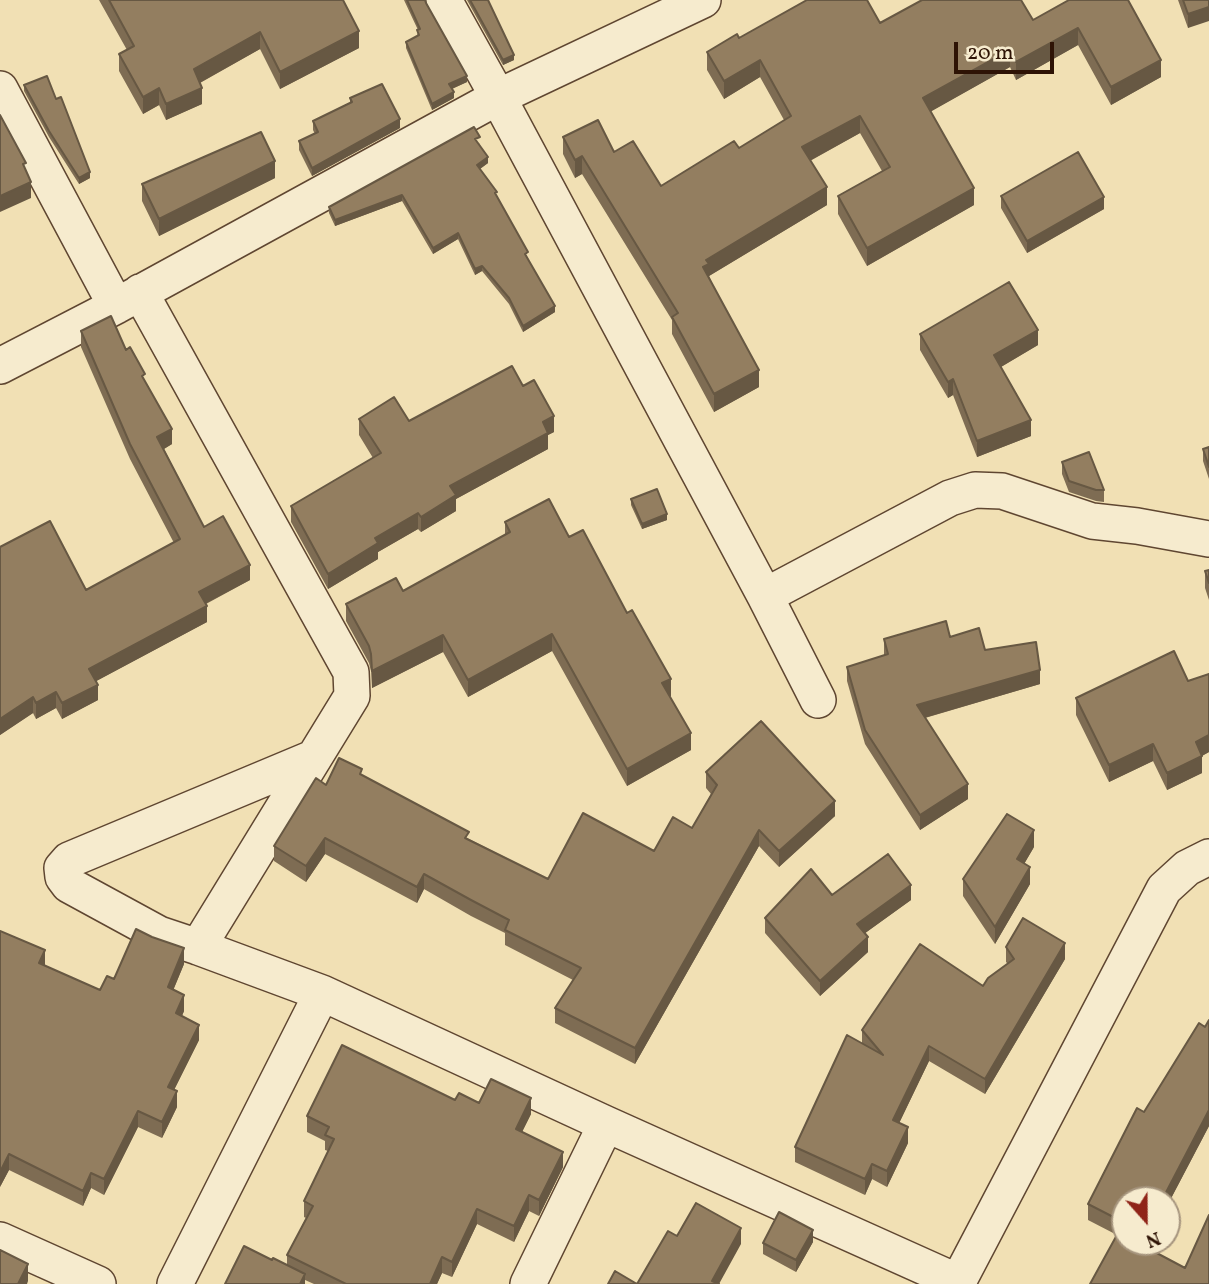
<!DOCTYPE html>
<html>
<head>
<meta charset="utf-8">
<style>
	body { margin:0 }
	#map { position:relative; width:1209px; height:1284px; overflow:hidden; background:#f1e0b4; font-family:Vollkorn,serif }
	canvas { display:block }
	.north { position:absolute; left:1111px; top:1186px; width:70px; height:70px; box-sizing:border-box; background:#f6ebce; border:2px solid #a6957e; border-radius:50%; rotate:159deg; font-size:19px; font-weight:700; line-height:28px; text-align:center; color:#2e1305 }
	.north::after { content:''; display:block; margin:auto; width:24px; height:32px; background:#8f2418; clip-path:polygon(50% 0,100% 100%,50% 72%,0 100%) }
	.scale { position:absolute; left:954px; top:42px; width:100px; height:32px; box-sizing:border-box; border:4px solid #2e1305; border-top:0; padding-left:9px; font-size:21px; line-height:24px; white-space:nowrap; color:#2e1305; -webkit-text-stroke:5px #f6ebce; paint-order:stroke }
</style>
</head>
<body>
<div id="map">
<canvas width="1209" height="1284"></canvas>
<div class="north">N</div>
<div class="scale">20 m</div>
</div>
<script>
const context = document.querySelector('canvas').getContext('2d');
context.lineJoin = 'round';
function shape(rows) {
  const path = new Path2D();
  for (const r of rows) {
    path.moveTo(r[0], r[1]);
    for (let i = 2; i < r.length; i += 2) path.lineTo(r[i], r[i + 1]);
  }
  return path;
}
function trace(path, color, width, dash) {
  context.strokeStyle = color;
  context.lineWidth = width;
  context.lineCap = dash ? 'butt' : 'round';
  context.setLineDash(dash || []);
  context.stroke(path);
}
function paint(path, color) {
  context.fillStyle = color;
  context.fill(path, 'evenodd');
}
const street = shape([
	[444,0,498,97,765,596,818,700],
	[0,89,116,306],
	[140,292,351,672,352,696,198,947],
	[0,366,116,306,498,97,703,0],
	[765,596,950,498,975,490,1002,491,1092,521,1137,526,1209,539],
	[313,758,69,860,62,868,63,877,69,885,159,934,198,947,322,993,606,1124,958,1282],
	[0,1240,98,1284],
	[175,1284,322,993],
	[528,1284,606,1124],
	[957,1284,1164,889,1187,868,1209,857]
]);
trace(street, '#5f4631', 38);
trace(street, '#f6ebce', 35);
paint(shape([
	[99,0,343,0,359,48,280,89,260,49,200,83,202,104,166,120,159,105,143,114,119,71,119,54,127,50],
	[404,0,425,0,467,82,452,89,454,98,432,110,406,48,406,42,417,37,418,30],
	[467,0,484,0,514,60,503,65],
	[1069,0,1161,77,1111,105,1078,45,1016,80,1010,67,931,111,974,205,867,266,838,214,838,196,882,171,860,133,810,161,827,205,709,276,759,387,714,412,672,334,672,320,582,174,575,178,563,154,563,137,614,152,661,186,739,148,784,120,760,77,724,99,707,70,707,52,739,38,880,23,1033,20],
	[1178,0,1209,0,1188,28],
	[24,85,90,178,79,184,49,137,24,91],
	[350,98,400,128,312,176,299,150,299,141,315,134,313,130,313,121,350,103],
	[478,143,488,163,480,169,497,197,555,312,523,332,509,304,482,271,475,275,458,239,433,254,402,201,335,226,329,213,329,207,480,143],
	[275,178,159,236,142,201,142,184],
	[1001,196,1104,209,1027,253,1001,208],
	[81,331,126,350,145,381,172,444,164,449,204,527,250,580,206,604,207,622,96,681,98,700,62,719,56,708,36,719,33,713,0,735,0,547,86,590,174,543,130,459,81,347],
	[920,334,1038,345,1001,367,1031,436,977,457,953,395,948,398,920,350],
	[523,386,554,432,548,435,548,449,456,499,456,511,421,532,418,529,378,552,378,559,328,589,291,522,291,506,373,458,359,435,359,419,409,421],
	[1209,447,1209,479,1203,461,1203,449],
	[1062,462,1104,490,1104,502,1096,501,1069,492,1062,474],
	[631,499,667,520,642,529,631,505],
	[505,522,569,537,671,696,670,696,691,750,627,786,552,651,468,697,443,652,372,688,371,671,369,663,346,621,346,604,403,591,505,535],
	[1209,570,1209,600,1205,588,1205,571],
	[950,637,985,650,1040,684,925,718,968,799,920,830,865,744,847,681,847,667,884,655,884,639],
	[1209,674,1209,752,1202,756,1202,773,1167,790,1153,761,1109,782,1076,715,1076,698,1188,681],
	[706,772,835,816,779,867,759,846,635,1064,555,1023,555,1008,573,980,505,945,505,933,471,916,424,889,417,903,325,854,306,882,274,861,274,846,326,785,362,776,469,839,548,879,654,851,692,828,711,794,706,788],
	[1034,847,1024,864,1030,884,995,944,963,896,963,879],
	[832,895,911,900,865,933,868,952,820,996,765,933,765,918],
	[1006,947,1065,959,985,1094,929,1061,899,1123,908,1143,887,1187,872,1179,865,1195,795,1162,795,1147,862,1043,862,1030,983,986,1008,964,1006,962],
	[184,964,173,990,184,1011,182,1016,199,1040,174,1090,177,1107,162,1138,138,1127,104,1195,91,1188,83,1206,9,1170,0,1187,45,966,100,990,114,979],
	[1209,1020,1209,1126,1167,1206,1167,1200,1125,1200,1125,1242,1148,1242,1145,1247,1185,1268,1209,1215,1209,1284,1090,1284,1117,1235,1088,1220,1088,1204,1137,1108,1144,1112,1199,1023,1205,1027],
	[455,1100,479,1103,531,1114,522,1132,563,1167,539,1216,529,1211,514,1242,477,1224,452,1277,442,1273,437,1284,314,1284,305,1280,305,1284,272,1260,287,1265,287,1255,306,1218,304,1217,304,1201,328,1151,325,1150,325,1141,307,1132,307,1116],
	[813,1242,796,1272,763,1254,763,1243]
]), '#7e6c53');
paint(shape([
	[1209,7,1209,21,1188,28,1188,14],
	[1078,28,1078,45,1016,80,1016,62],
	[359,31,359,48,280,89,280,72],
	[260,32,260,49,194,86,194,69],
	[1010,50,1010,67,923,116,923,98],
	[514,55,514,60,503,65,503,60],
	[760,60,760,77,724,99,724,81],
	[1161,60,1161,77,1111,105,1111,87],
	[467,76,467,82,449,90,449,84],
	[159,88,159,105,143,114,143,97],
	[202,88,202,104,166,120,166,104],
	[454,92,454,98,432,110,432,104],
	[860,116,860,133,802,165,802,147],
	[400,119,400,128,312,176,312,168],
	[582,156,582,174,575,178,575,160],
	[488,157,488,163,477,171,477,165],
	[275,161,275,178,159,236,159,219],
	[90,172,90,178,79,184,79,178],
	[31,182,31,198,0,212,0,196],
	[827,187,827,205,709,276,709,282,703,267,706,260],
	[974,188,974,205,867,266,867,248],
	[402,195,402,201,335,226,335,220],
	[1104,197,1104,209,1027,253,1027,241],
	[458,233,458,239,433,254,433,248],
	[482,266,482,271,475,275,475,269],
	[555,306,555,312,523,332,523,326],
	[1038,330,1038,345,994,371,994,355],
	[759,370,759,387,714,412,714,394],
	[953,379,953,395,948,398,948,382],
	[554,416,554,432,548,435,548,449,456,499,456,511,421,532,421,517,450,486,543,422],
	[1031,420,1031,436,977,457,977,441],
	[172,429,172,444,157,453,157,437],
	[418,513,418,529,378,552,378,559,328,589,328,574,375,538],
	[667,514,667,520,642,529,642,524],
	[250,565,250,580,199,607,199,592],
	[207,606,207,622,89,685,89,669],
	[552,634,552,651,468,697,468,680],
	[443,635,443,652,372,688,372,671],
	[1040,670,1040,684,917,720,917,705],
	[671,679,671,696,662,700,662,683],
	[98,685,98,700,62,719,62,703],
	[56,692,56,708,36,719,36,703],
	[33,697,33,713,0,735,0,719],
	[691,733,691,750,627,786,627,769],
	[1209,735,1209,752,1196,759,1196,742],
	[1153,744,1153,761,1109,782,1109,765],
	[1202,756,1202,773,1167,790,1167,773],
	[968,784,968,799,920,830,920,815],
	[835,801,835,816,779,867,779,851],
	[759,830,759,846,635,1064,635,1048],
	[1034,830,1034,847,1017,876,1017,859],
	[325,838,325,854,306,882,306,866],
	[1030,867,1030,884,995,944,995,927],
	[424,874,424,889,417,903,417,887],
	[911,885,911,900,857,939,857,924],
	[868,937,868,952,820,996,820,981],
	[1065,943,1065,959,985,1094,985,1079],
	[184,948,184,964,168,1003,168,987],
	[45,950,45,966,39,963],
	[184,995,184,1011,176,1029,176,1013],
	[199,1025,199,1040,168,1102,168,1087],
	[929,1046,929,1061,893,1136,893,1120],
	[177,1091,177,1107,162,1138,162,1122],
	[531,1098,531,1114,516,1144,516,1129],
	[1209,1110,1209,1126,1167,1206,1167,1200,1162,1200],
	[138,1111,138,1127,104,1195,104,1179],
	[908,1127,908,1143,887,1187,887,1171],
	[563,1152,563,1167,539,1216,539,1200],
	[9,1154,9,1170,0,1187,0,1172],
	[872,1164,872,1179,865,1195,865,1179],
	[91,1173,91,1188,83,1206,83,1191],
	[529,1195,529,1211,514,1242,514,1226],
	[477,1209,477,1224,452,1277,452,1262],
	[741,1228,741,1244,719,1284,712,1281],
	[813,1230,813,1242,796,1272,796,1260],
	[442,1257,442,1273,437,1284,430,1284],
	[28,1264,28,1281,27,1284,18,1284],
	[305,1274,305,1284,300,1284]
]), '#675843');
const building = shape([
	[109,0,343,0,359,31,280,72,260,32,194,69,202,88,166,104,159,88,143,97,119,54,134,46,109,0],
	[407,0,425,0,426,3,467,76,449,84,454,92,432,104,406,42,419,35,417,30,420,29,407,0],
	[470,0,488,0,514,55,503,60,470,0],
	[807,0,867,0,880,23,922,0,1021,0,1033,20,1069,0,1128,0,1161,60,1111,87,1078,28,1016,62,1010,50,923,98,974,188,867,248,838,196,890,167,860,116,802,147,827,187,706,260,709,264,703,267,759,370,714,394,672,317,678,313,582,156,575,160,563,137,598,120,614,152,633,141,661,186,734,141,739,148,791,116,760,60,724,81,707,52,737,34,739,38,807,0],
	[1183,0,1209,0,1209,7,1188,14,1183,0],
	[47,76,56,99,61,97,90,172,79,178,49,131,24,85,47,76],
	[382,84,400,119,312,168,299,141,318,132,313,121,352,102,350,98,382,84],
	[0,115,26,163,23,164,31,182,0,196,0,115],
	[474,127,480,137,475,139,488,157,477,165,497,192,495,193,528,252,525,254,555,306,523,326,509,298,482,266,475,269,458,233,433,248,402,195,335,220,329,207,474,127],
	[261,132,275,161,159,219,142,184,261,132],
	[1078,152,1104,197,1027,241,1001,196,1078,152],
	[1009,282,1038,330,994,355,1031,420,977,441,953,379,948,382,920,334,1009,282],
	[111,316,126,350,130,347,145,374,142,376,172,429,157,437,204,527,223,516,250,565,199,592,207,606,89,669,98,685,62,703,56,692,36,703,33,697,0,719,0,547,50,521,86,590,180,539,130,444,81,331,111,316],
	[512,366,523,386,534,380,554,416,543,422,548,433,450,486,456,495,421,517,418,513,375,538,378,543,328,574,291,506,381,453,359,419,394,397,409,421,512,366],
	[1209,447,1209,467,1203,449,1209,447],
	[1089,452,1104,490,1096,490,1069,481,1062,462,1089,452],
	[657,489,667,514,642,524,631,499,657,489],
	[549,499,569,537,583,530,627,613,632,610,671,679,662,683,691,733,627,769,552,634,468,680,443,635,372,671,371,654,369,646,346,604,396,578,403,591,510,532,505,522,549,499],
	[1209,570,1209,583,1205,571,1209,570],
	[946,621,950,637,979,628,985,650,1036,642,1040,670,917,705,968,784,920,815,865,730,847,667,888,654,884,639,946,621],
	[1174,651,1188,681,1209,674,1209,735,1196,742,1202,756,1167,773,1153,744,1109,765,1076,698,1174,651],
	[761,721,835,801,779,851,759,830,635,1048,555,1008,581,968,505,930,509,920,471,900,424,874,417,887,325,838,306,866,274,846,316,778,326,785,339,758,362,769,360,774,469,832,465,838,548,879,583,813,654,851,673,817,692,828,717,785,706,772,761,721],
	[1007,814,1034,830,1017,859,1030,867,995,927,963,879,1007,814],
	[888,854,911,885,857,924,868,937,820,981,765,918,811,869,832,895,888,854],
	[1023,918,1065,943,985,1079,929,1046,893,1120,908,1127,887,1171,872,1164,865,1179,795,1147,847,1035,883,1055,862,1030,920,944,983,986,988,978,1014,959,1006,947,1023,918],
	[136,929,152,937,184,948,168,987,184,995,176,1013,199,1025,168,1087,177,1091,162,1122,138,1111,104,1179,91,1173,83,1191,9,1154,0,1172,0,931,45,950,39,963,100,990,107,976,114,979,136,929],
	[1209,1020,1209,1110,1162,1200,1125,1200,1125,1223,1088,1204,1137,1108,1144,1112,1199,1023,1205,1027,1209,1020],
	[342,1045,455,1100,459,1093,479,1103,491,1079,531,1098,516,1129,563,1152,539,1200,529,1195,514,1226,477,1209,452,1262,442,1257,430,1284,346,1284,287,1255,313,1206,304,1201,334,1139,325,1135,329,1127,307,1116,342,1045],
	[696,1203,741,1228,712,1281,719,1284,608,1284,615,1271,637,1284,668,1231,677,1236,696,1203],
	[779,1212,813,1230,796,1260,763,1243,779,1212],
	[1209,1215,1209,1284,1090,1284,1118,1233,1125,1236,1125,1242,1136,1242,1185,1268,1209,1215],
	[244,1246,272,1260,273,1258,305,1274,300,1284,225,1284,244,1246],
	[0,1250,28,1264,18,1284,0,1284,0,1250]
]);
paint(building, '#937e60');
trace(building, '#675843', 2);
</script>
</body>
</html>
